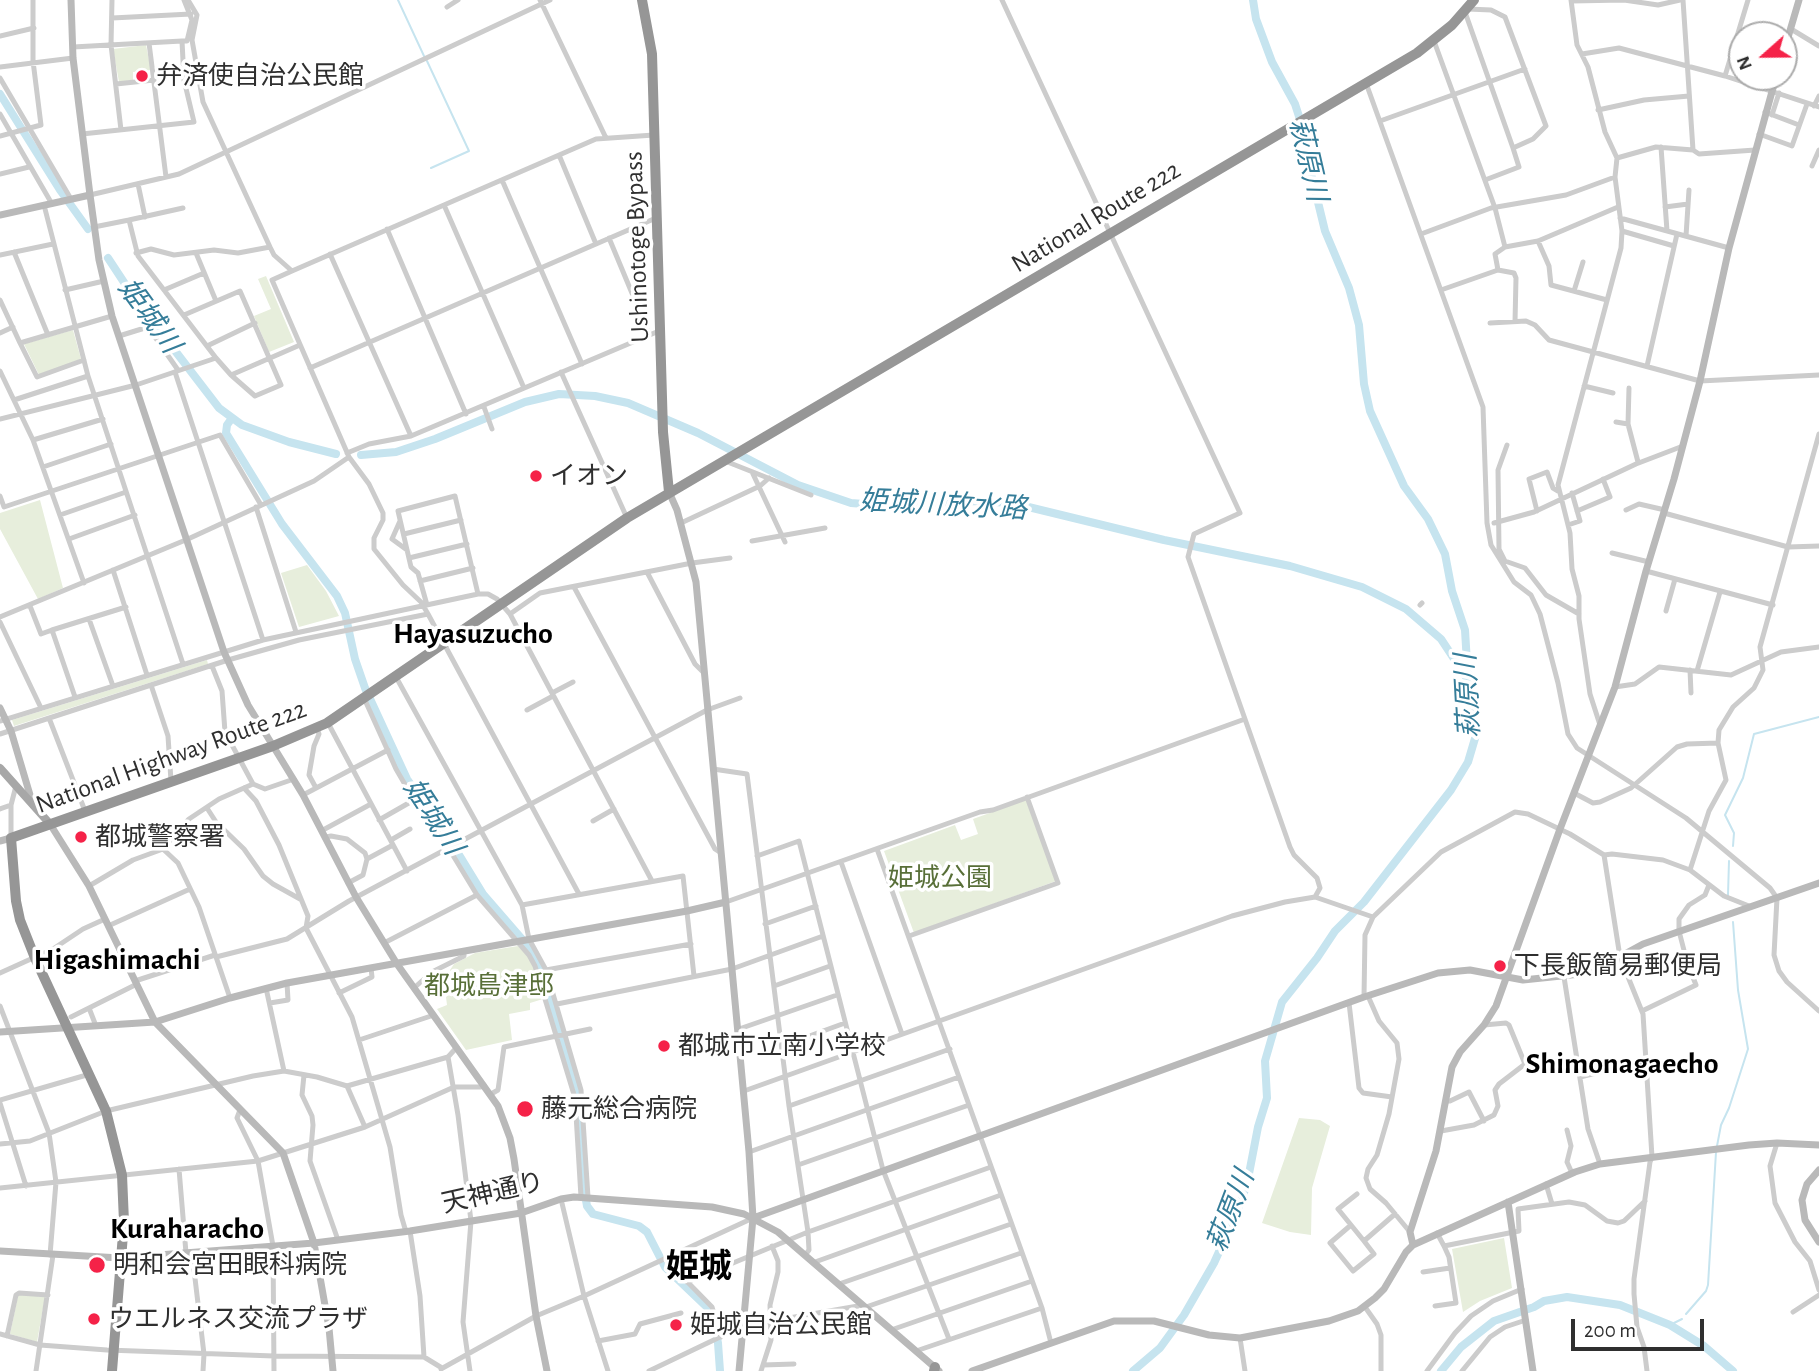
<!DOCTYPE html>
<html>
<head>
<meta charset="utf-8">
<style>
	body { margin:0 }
	#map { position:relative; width:1819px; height:1371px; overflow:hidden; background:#fff; font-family:"Alegreya Sans",sans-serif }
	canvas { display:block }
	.north { position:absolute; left:1728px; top:21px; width:70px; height:70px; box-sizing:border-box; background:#fff; border:2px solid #acacac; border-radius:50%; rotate:249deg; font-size:19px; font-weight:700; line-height:28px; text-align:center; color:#2f2f2f }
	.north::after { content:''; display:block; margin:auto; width:24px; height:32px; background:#f52248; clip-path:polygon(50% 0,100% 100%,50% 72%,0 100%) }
	.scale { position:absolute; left:1571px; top:1319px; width:133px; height:32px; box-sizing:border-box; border:4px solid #2f2f2f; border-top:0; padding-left:9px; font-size:21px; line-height:24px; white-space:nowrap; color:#2f2f2f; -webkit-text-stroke:5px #fff; paint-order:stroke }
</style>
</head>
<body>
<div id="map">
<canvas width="1819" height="1371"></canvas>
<div class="north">N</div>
<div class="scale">200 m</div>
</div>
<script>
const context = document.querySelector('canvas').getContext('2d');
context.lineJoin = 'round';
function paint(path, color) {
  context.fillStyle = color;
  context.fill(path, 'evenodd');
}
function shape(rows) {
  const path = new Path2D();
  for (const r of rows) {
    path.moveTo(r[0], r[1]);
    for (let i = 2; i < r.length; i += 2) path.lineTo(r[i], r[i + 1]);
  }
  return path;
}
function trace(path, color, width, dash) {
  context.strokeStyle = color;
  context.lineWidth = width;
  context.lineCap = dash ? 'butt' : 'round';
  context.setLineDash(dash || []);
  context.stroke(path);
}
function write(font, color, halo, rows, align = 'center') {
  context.font = font + ' "Alegreya Sans","Noto Sans JP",sans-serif';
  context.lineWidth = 7;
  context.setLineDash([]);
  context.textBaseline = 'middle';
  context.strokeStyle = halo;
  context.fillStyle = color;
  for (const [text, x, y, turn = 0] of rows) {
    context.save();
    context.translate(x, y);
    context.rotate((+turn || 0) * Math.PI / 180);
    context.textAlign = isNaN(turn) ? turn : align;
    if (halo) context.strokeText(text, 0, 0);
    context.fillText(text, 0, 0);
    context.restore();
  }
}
paint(shape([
	[146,45,151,70,133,72,133,80,119,82,113,49],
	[266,276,294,342,269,352,254,316,271,309,258,279],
	[73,330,81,359,39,375,24,344],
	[40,500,63,588,38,599,0,529,0,513],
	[307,565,326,591,339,616,299,627,281,573],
	[207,660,208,664,14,726,12,720],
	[1026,800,1056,881,914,933,884,851,955,825,961,840,978,834,973,819],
	[518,946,527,955,533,966,543,999,530,1003,530,1010,509,1014,512,1040,466,1050,437,1009,447,1005,446,997,451,993,447,985,455,980,450,970,454,964,475,953],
	[1299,1118,1320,1120,1330,1126,1312,1188,1311,1235,1290,1232,1262,1223],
	[1504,1238,1512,1288,1480,1301,1463,1312,1452,1249],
	[20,1294,45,1297,37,1342,10,1334,18,1296]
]), '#e7eedc');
trace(shape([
	[398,0,424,56],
	[427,61,469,151,431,168],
	[1733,846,1734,833,1725,815,1743,778,1754,734,1819,717],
	[1728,895,1729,861],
	[1717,1146,1721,1125,1729,1108,1748,1049,1738,990,1733,922],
	[1686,1314,1706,1291,1708,1285,1716,1152],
	[1670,1325,1682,1319]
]), '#c6e4ef', 2);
trace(shape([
	[0,94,60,190,88,229],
	[108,258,133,296,219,408,242,425,289,442,336,454],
	[232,418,227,425,226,433,282,524,337,596,345,613,355,659,365,688,407,779,450,840,483,894,535,954,541,969,578,1094,584,1189,587,1206,593,1214,639,1226,647,1232,665,1267,708,1308,713,1318,718,1343,720,1371],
	[361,455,396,452,435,439,525,402,559,394,595,396,628,403,698,433,798,485,851,503,889,506,972,501,1012,503,1164,540,1290,566,1362,587,1406,609,1441,639,1466,677],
	[1133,1371,1160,1348,1184,1315,1214,1263,1236,1214,1247,1184,1258,1127,1267,1098,1265,1061,1282,1002,1317,958,1335,931,1364,902,1451,790,1468,762,1476,735,1468,680,1465,630,1452,591,1445,554,1428,519,1404,486,1370,411,1364,384,1359,325,1349,288,1325,231,1307,157,1304,132,1295,104,1272,62,1256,19,1253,0],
	[1441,1371,1461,1347,1494,1321,1534,1307,1544,1301,1567,1297,1620,1305,1670,1325,1704,1346,1733,1371]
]), '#c6e4ef', 8);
trace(shape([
	[112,0,111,45,121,130],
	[188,0,197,15,192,40,203,102,270,247,274,255,292,271,596,139,654,135],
	[540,0,606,138],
	[1002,0,1240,513,1194,534,1188,557,1290,847,1294,855,1317,878,1320,888,1315,897],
	[1571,0,1577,45,1588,67,1605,132,1617,158,1615,177,1622,231,1621,248,1558,485,1570,533,1572,569,1579,596,1579,619,1590,694,1600,725],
	[1683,0,1693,150],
	[1572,1,1624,0,1658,5,1680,0],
	[447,7,458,0],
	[1468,9,1491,10,1505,17,1546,126,1533,139,1513,148,1519,167,1485,180],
	[1465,12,1513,148],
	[112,18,191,14],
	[1791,29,1819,46],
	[0,36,34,28],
	[1434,41,1495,208,1505,247,1495,254,1498,270,1441,290],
	[149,43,166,177],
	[73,47,182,41],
	[1582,54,1619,48,1725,76,1819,107],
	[0,67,73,58],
	[1725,76,1748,0],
	[0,78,71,199],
	[1366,83,1483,407,1487,523,1491,545,1514,582,1531,595,1540,614,1558,683,1568,734,1577,748,1686,818,1770,888,1777,898,1774,955,1779,971,1787,982,1819,1011],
	[116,84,154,80],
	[1814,106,1819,96],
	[1598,110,1644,100,1689,96],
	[1765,112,1799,125],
	[0,114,52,204],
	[1772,115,1779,93],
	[1380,121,1525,69],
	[82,134,194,122,184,80,182,41,187,41,192,20,184,0],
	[1759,134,1792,146,1807,104],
	[0,136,41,125,33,61,33,0],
	[1661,147,1667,231],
	[559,155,596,244],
	[1617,158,1656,147,1693,150,1699,154,1755,150],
	[1812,166,1819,150],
	[0,174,29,167],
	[502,180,582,364],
	[138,184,145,217],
	[90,195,179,174,550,0],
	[44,205,88,376,183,664],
	[444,205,524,388],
	[1665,207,1688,204],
	[1620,218,1729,248],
	[129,220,183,208],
	[94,227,129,220,138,256,216,358,231,375,255,396,281,385,240,291,184,315],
	[387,229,466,414],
	[1622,231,1674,246],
	[1421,234,1491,208,1566,195,1615,177],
	[1686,236,1689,190],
	[609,238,649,334],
	[1538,241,1549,266,1551,285,1607,300],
	[1505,247,1538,241,1618,207],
	[14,252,48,335],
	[136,253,151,249,174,255,214,250,238,253,270,247],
	[196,253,216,301],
	[330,254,411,436],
	[0,255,53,244],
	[1498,270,1514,273,1516,278,1515,322],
	[292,271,272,280,349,457,369,484,383,513,383,520,374,538,374,549,403,585,421,602,428,614,579,894],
	[65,290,104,281],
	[164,290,204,273],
	[1574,291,1583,262],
	[0,300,20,343,112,316],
	[1490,323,1526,321,1535,325,1549,340,1700,381,1819,375],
	[0,333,13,327],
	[119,336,148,327,178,370],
	[20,343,37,377,84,360],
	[207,346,255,323],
	[1647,366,1677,234],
	[310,368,656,218],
	[0,371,33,440,84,583],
	[175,372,263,640],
	[561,372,627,518],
	[231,375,300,345],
	[1584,386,1613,393],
	[14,400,88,376],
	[484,407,492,429],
	[0,419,136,385,216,358],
	[1616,422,1628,424,1638,462],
	[1628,424,1629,388],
	[33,440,103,419],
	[1507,445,1498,470,1499,549,1505,561,1525,568,1546,595,1579,614],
	[347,453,369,444,411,436,659,331],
	[725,461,811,495],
	[43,467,111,444],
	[753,474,785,542],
	[0,496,4,507,220,435,261,505],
	[256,507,296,632],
	[1626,510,1639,504,1665,510],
	[1537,511,1529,479,1547,472,1553,488,1558,491],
	[1577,511,1610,497,1603,479],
	[1664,513,1788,547,1819,546],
	[60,515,126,492],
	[400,521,392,539,407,550],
	[681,523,760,486,769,478],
	[1494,523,1534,512,1636,464,1683,446],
	[1568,525,1580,521,1572,493],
	[404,534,461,520],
	[69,539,135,515],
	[752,541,825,528],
	[1612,553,1649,562],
	[409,558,467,544],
	[113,570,147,675],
	[1646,571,1773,605],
	[647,572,695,664,704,673],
	[420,581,473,568],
	[574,587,715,849,721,853],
	[427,605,418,573,411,567,398,511,455,496,478,594],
	[1420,605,1422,603],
	[30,606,41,634,52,630,75,697],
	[1666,611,1675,579],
	[510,614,540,593,692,563,730,558],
	[0,617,188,539,314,481,349,457],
	[89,619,113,686],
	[0,622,41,708],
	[52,630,126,607],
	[1690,670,1691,693],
	[1697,671,1720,592],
	[396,677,522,905,529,939,546,970,581,1090,588,1197],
	[151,685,168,736,171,781],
	[1615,687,1635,684,1659,667,1731,675,1781,652,1819,647],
	[552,693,573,682],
	[364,698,396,769,414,800,440,834,477,895,529,955,535,966,575,1098,581,1197],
	[527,710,553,696],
	[49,718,85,811],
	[0,721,263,640,478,594,488,594,497,599,510,614,652,881],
	[328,723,407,871],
	[0,734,228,660,299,640,428,614],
	[713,769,747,774,789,1106,808,1232,809,1250,806,1254],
	[253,784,265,789,294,779],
	[244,788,256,801,279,845,308,916,306,928,352,1017,390,1147,401,1215,406,1232],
	[316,788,309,775,314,746,319,734,317,728],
	[1574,793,1593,803,1600,802,1631,788,1677,747,1687,744,1718,743],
	[303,795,388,750],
	[207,808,216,822,244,849,263,876,273,884,300,899],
	[0,809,11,805],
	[379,820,414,800],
	[593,821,614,809],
	[323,830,371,804],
	[326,837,331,836,347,839,365,853,367,859,363,875,348,883],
	[11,838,11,805,16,786],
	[391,840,410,829],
	[163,849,178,863,199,907,230,998],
	[877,849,1042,1308,1051,1343],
	[1604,855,1620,957,1643,1014,1652,1157,1650,1162,1634,1279,1634,1294,1637,1327,1644,1347,1647,1371],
	[757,856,799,841,883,1170,949,1339],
	[367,859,393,845],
	[841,862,902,1034],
	[1690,870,1709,811,1726,780,1718,743,1719,730,1733,707,1754,688,1763,670,1760,647,1819,434],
	[89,886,133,860,163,849,189,819,219,799,253,784,225,732,222,691,212,666],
	[726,902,980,812,993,810,1245,719],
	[522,905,683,876,694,976],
	[765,924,816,906],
	[108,926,190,889],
	[909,936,1058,883,1027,797],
	[384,943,477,895],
	[216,957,287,939,349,901,707,710,740,698],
	[546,970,691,944],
	[0,973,53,949,83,929,105,919],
	[1564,977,1588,1129,1600,1164],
	[135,981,215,955],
	[774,986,830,966],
	[266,988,284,1071],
	[414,988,432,972,464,956,464,952],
	[339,993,372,977,371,968],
	[1368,996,1379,1021,1397,1043,1399,1059,1389,1114,1377,1155,1368,1169,1366,1178,1370,1189,1386,1203,1410,1232],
	[1364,997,1365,935,1373,917,1441,852,1515,812,1528,814,1570,834,1604,855,1612,854,1663,860,1690,870,1724,896,1749,906],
	[270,1003,288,1000,287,983],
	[1349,1003,1359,1088,1363,1093,1392,1097],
	[557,1004,732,969,823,936],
	[0,1006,49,1133],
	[89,1008,96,1026],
	[1642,1011,1696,985,1687,962,1679,931,1679,919,1689,905,1705,895,1709,885],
	[71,1017,137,984],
	[1484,1025,1506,1023,1509,1025,1525,1064,1560,1070,1578,1069],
	[739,1029,837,995],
	[359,1040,434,1015],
	[782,1046,845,1023],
	[448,1057,458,1115,471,1221,463,1322,470,1371],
	[304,1075,302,1095,312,1116,313,1125,310,1161,338,1240],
	[1580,1077,1646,1061],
	[347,1086,365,1127],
	[744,1091,1232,916,1285,902,1315,897,1373,917],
	[491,1094,498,1090,504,1047,590,1029],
	[0,1100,90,1074],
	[1445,1101,1450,1101,1469,1092,1484,1121],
	[0,1103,26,1186],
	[789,1106,950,1049],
	[240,1110,237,1118,258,1161,273,1246,274,1371],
	[1567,1130,1571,1146,1567,1162,1572,1173],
	[1441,1131,1474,1125,1494,1115,1498,1106,1495,1090,1499,1084,1525,1064],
	[49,1133,56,1182,50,1255],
	[1777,1143,1770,1166,1775,1203,1795,1242,1810,1261,1819,1290],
	[0,1144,30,1141,106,1111,253,1076,284,1071,317,1077,347,1086,448,1057,457,1047],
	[749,1152,959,1077],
	[798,1165,969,1105],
	[179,1169,186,1253],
	[1546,1184,1552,1204],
	[0,1188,258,1161,365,1127,454,1087,481,1087,484,1085],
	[561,1199,584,1296,608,1371],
	[1351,1225,1338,1209,1357,1194],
	[410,1231,420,1296,424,1357],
	[1437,1233,1444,1246,1519,1231,1518,1209,1569,1202,1585,1205,1607,1221,1618,1223,1624,1221,1645,1201],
	[1364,1241,1351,1225,1330,1243,1353,1271,1374,1254,1364,1241,1395,1214],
	[192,1253,204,1354,203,1371],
	[665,1259,712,1307,721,1337],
	[815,1262,1001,1195],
	[1423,1272,1450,1268],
	[687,1282,808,1232,991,1167],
	[839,1284,1011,1224],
	[1435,1306,1456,1303,1449,1257,1444,1246],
	[866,1307,1021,1253],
	[1365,1307,1377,1324,1381,1335,1381,1371],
	[1793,1312,1819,1295],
	[891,1330,1032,1281],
	[0,1334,40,1345,107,1350,274,1356,424,1357,442,1368],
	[7,1336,16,1295,19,1293,48,1295],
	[1240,1338,1245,1371],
	[598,1341,635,1334,640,1324,681,1313],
	[916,1351,1042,1308],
	[763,1365,794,1364],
	[441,1369,536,1316,584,1296,753,1218],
	[36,1371,53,1255],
	[649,1371,743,1326,858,1306,861,1303],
	[761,1371,771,1340,770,1305,778,1272,778,1261,772,1246],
	[1427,1371,1455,1333,1471,1316,1493,1301,1522,1289],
	[1462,1371,1490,1337,1505,1327,1526,1320]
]), '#ccc', 5);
trace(shape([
	[71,0,73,58,90,195,99,260,112,316,224,652,248,705,303,795,356,897,397,964,498,1106,510,1138,514,1159,536,1316,547,1371],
	[1784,51,1799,0],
	[0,215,90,195],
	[669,492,677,510,696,582,749,1152,753,1218,739,1371],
	[0,708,11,731,33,805],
	[50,824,89,886,155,1022,283,1153,314,1243,329,1328,333,1371],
	[0,841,11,838],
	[0,1032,155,1022,230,998,287,983,687,911,726,902],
	[1819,1170,1807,1184,1802,1200,1805,1220,1819,1242],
	[1508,1202,1533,1371],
	[753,1218,1364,997,1438,973,1470,970,1523,980,1590,973,1643,944,1819,883],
	[1413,1245,1410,1232,1436,1151,1452,1067,1460,1052,1484,1025,1496,1006,1560,829,1615,687,1646,571,1674,479,1700,381,1729,248,1776,77],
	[0,1251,120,1258,314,1243,410,1231,521,1213,561,1199,574,1197,712,1207,744,1214,778,1232,939,1371],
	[972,1371,1114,1321,1154,1321,1209,1335,1240,1338,1329,1321,1358,1311,1375,1298,1384,1289,1406,1252,1413,1245,1575,1172,1600,1164,1749,1145,1777,1143,1819,1145]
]), '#b9b9b9', 7);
trace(shape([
	[0,768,50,824]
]), '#a7a7a7', 8);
trace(shape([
	[642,0,652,54,663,432,669,492],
	[112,1371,124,1222,122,1175,106,1111,35,958,20,920,16,901,11,838,273,746,327,723,627,518,1417,53,1452,25,1474,0],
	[934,1371,935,1367]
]), '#969696', 10);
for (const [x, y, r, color] of [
	[142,76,7,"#f52248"],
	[536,476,7,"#f52248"],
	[81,837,7,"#f52248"],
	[1500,966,7,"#f52248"],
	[664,1046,7,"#f52248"],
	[525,1109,9,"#f52248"],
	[97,1265,9,"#f52248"],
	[94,1319,7,"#f52248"],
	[676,1325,7,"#f52248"]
]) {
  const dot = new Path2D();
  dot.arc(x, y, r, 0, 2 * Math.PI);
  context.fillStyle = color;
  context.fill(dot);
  trace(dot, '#fff', 2.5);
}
write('26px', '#2f2f2f', '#fff', [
	["弁済使自治公民館",156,76],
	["イオン",550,476],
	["都城警察署",95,837],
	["下長飯簡易郵便局",1514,966],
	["都城市立南小学校",678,1046],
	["藤元総合病院",541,1109],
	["明和会宮田眼科病院",113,1265],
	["ウエルネス交流プラザ",108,1319],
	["姫城自治公民館",690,1325]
], 'left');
write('26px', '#2f2f2f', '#fff', [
	["National Route 222",1096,217,-31],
	["Ushinotoge Bypass",637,247,-92],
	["National Highway Route 222",171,757,-20],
	["天神通り",493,1193,-13]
]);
write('26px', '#586f38', '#fff', [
	["姫城公園",940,878],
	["都城島津邸",489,986]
]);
write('italic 28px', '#357d99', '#fff', [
	["萩原川",1308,160,77],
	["姫城川",149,316,54],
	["姫城川放水路",943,505,3],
	["萩原川",1468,696,-93],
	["姫城川",433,817,57],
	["萩原川",1231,1211,-69]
]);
write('bold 30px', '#000', '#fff', [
	["Hayasuzucho",473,634],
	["Higashimachi",117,960],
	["Shimonagaecho",1622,1064],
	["Kuraharacho",187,1229]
]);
write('bold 33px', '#000', '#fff', [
	["姫城",699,1267]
]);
</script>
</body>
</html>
